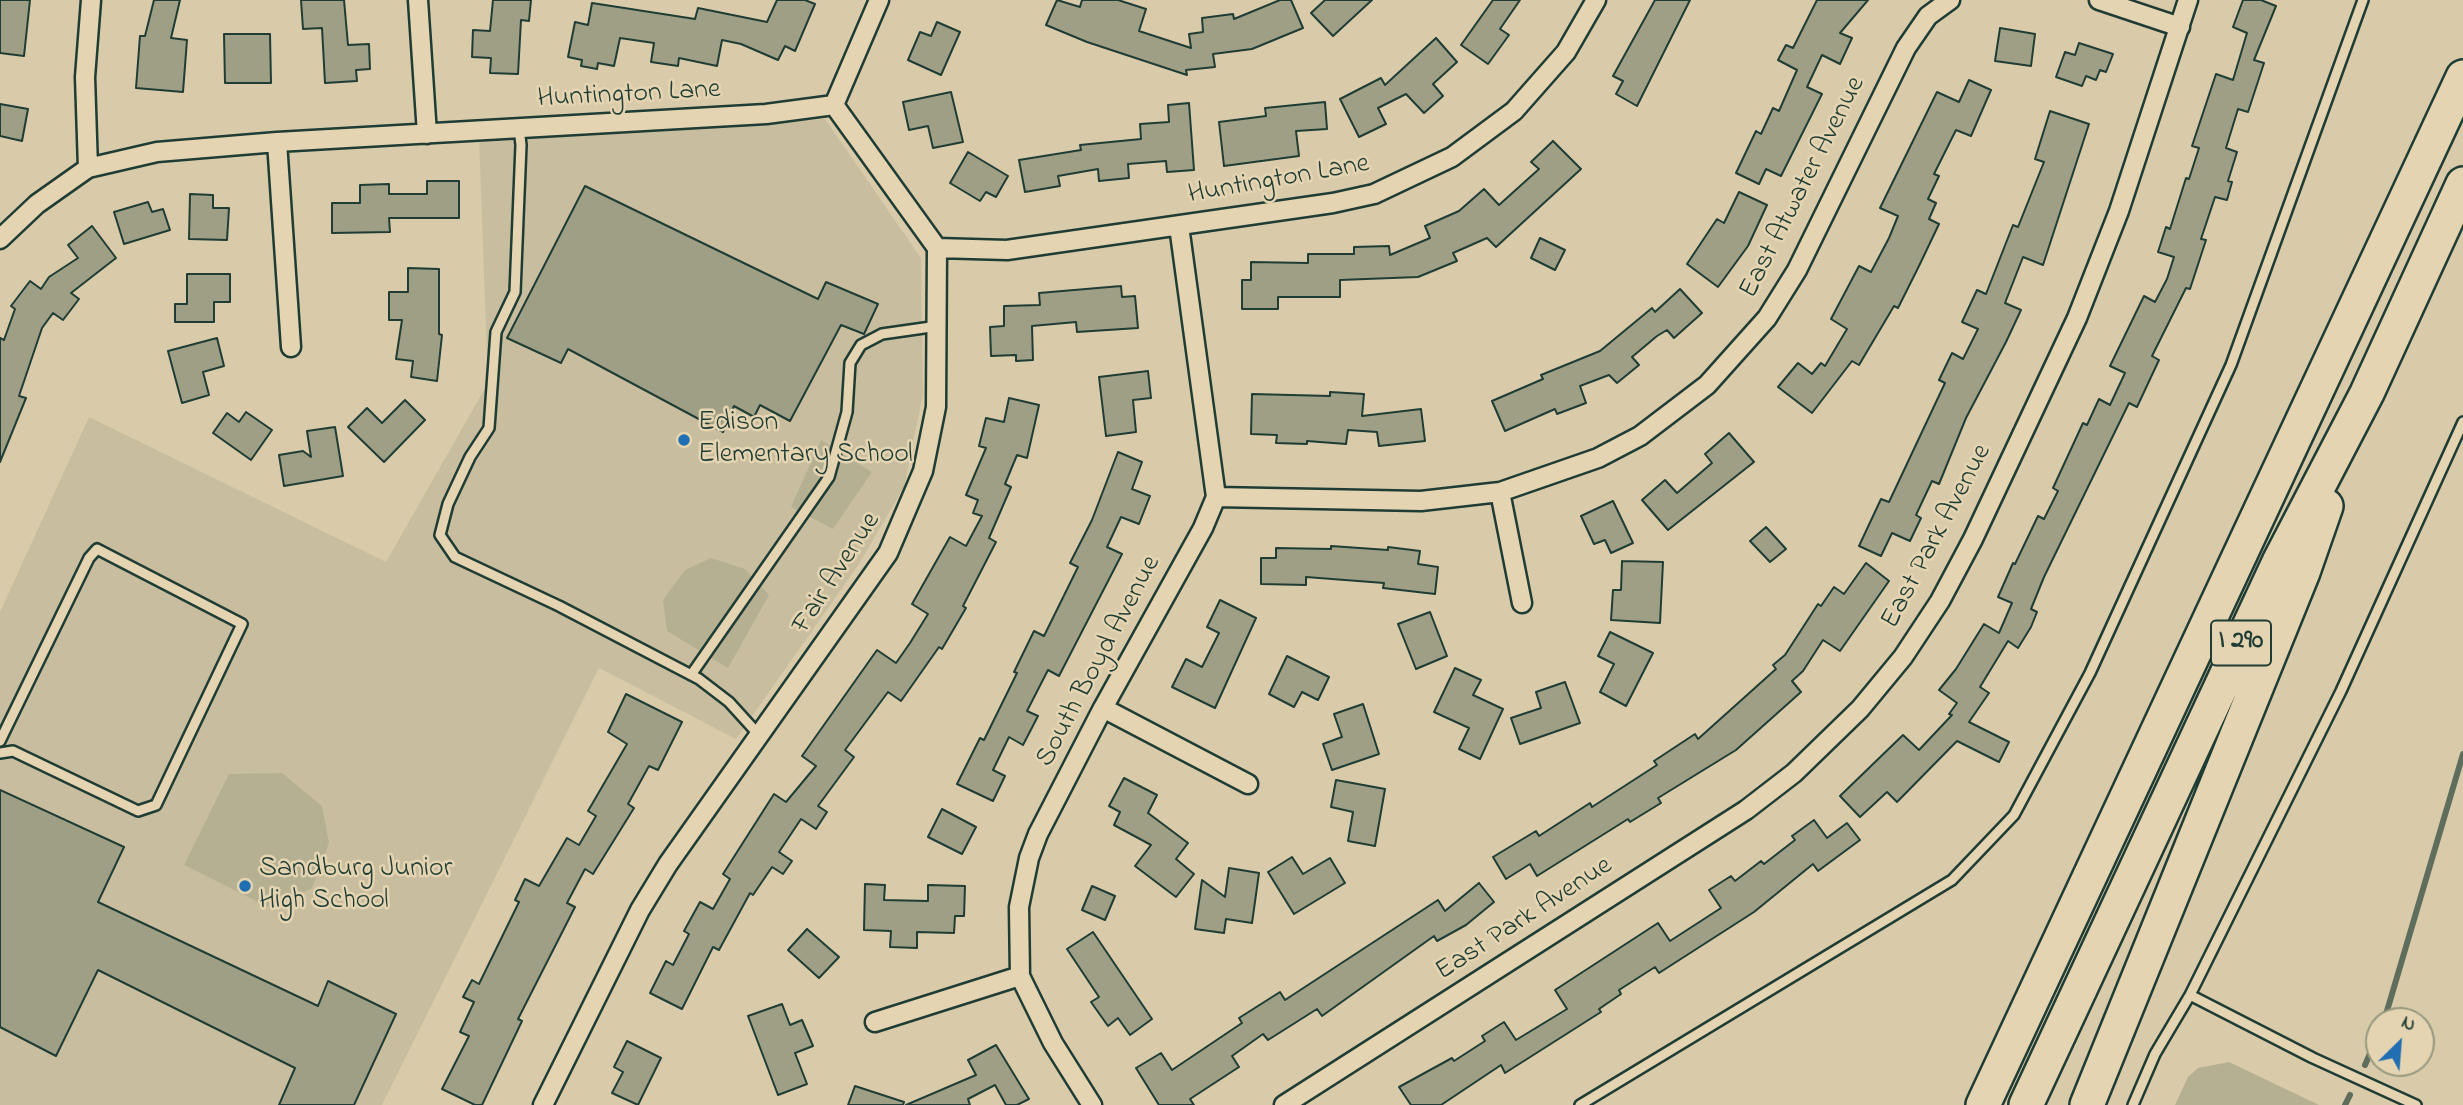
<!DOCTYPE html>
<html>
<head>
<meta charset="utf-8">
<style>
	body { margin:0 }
	#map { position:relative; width:2463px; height:1105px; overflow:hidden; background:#d9cbaa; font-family:"Indie Flower",sans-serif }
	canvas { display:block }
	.north { position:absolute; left:2365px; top:1007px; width:70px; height:70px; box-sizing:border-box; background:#e5d4b1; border:2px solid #96987f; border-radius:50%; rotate:25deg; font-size:19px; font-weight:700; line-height:28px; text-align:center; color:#1f3d34 }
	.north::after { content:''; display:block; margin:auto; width:24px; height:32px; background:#1f6fb2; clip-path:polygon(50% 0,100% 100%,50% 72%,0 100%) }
</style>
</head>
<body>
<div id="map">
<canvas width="2463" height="1105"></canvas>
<div class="north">N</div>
</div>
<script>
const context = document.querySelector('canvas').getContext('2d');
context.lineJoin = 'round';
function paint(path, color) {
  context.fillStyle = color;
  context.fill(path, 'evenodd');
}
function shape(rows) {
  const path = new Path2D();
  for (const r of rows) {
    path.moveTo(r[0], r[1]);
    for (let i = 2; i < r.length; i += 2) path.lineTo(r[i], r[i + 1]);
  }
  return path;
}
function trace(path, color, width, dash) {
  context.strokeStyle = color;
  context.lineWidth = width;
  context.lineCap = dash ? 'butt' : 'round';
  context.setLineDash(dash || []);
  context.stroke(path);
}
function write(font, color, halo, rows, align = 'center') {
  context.font = font + ' "Indie Flower",sans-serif';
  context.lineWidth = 5;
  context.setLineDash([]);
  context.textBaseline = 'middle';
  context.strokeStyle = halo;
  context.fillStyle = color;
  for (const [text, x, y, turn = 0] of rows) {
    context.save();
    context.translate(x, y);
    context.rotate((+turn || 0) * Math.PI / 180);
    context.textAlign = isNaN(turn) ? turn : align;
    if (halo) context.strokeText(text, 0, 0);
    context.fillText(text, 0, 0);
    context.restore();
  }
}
paint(shape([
	[825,119,921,258,923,394,904,487,859,564,736,739,599,668,382,1105,0,1105,0,612,89,417,386,562,488,383,479,138]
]), '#c8be9f');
paint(shape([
	[821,440,872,472,833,529,791,507],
	[711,558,745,569,769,595,728,668,667,631,663,600,685,570],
	[282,773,322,806,329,843,312,888,272,909,184,865,229,774],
	[2229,1062,2319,1105,2175,1105,2188,1077,2198,1068]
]), '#b6b093');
trace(shape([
	[2384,1021,2463,754],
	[2365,1065,2379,1033],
	[2345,1105,2350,1095]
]), '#5e6d5c', 6);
const building = shape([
	[0,0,30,0,24,56,0,53,0,0],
	[154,0,180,0,171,38,187,40,183,92,136,88,140,36,145,36,154,0],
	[301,0,344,0,348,45,369,44,370,69,356,70,357,81,325,83,322,28,303,29,301,0],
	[493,0,531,0,529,21,521,20,518,74,490,73,491,58,472,57,473,30,490,31,493,0],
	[777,0,805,0,815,4,795,51,785,46,778,60,741,44,722,40,717,66,679,58,678,66,651,62,654,43,620,38,614,66,598,63,597,69,581,66,582,60,568,57,575,22,588,25,592,3,695,19,698,8,767,22,777,0],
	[1057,0,1080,7,1082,0,1118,0,1146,9,1139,31,1191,48,1189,34,1203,32,1202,18,1233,14,1234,19,1280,0,1291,0,1303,28,1252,49,1213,54,1215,67,1186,70,1187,75,1087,42,1046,25,1057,0],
	[1325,0,1372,0,1333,36,1311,13,1325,0],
	[1493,0,1520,0,1500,29,1509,35,1488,64,1461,45,1493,0],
	[1655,0,1690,0,1637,106,1616,94,1623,81,1613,76,1655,0],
	[1817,0,1868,0,1840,33,1852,38,1840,64,1822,55,1807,87,1822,94,1781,176,1766,169,1759,184,1736,173,1756,131,1761,134,1773,108,1779,111,1797,70,1778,60,1786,45,1793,48,1817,0],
	[2243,0,2261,0,2276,6,2254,60,2264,63,2248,112,2238,109,2226,148,2237,152,2228,181,2232,182,2227,200,2215,197,2201,239,2206,240,2190,289,2186,288,2152,356,2159,360,2137,407,2129,403,2044,577,2031,609,2037,612,2031,627,2018,648,2008,641,1980,687,1989,693,1969,722,2009,742,1999,762,1957,741,1897,802,1887,792,1860,817,1840,796,1903,735,1919,750,1952,715,1949,714,1957,703,1939,690,1956,669,1984,624,1999,633,2012,603,1998,597,2013,563,2015,564,2038,516,2044,519,2058,491,2053,488,2083,423,2087,425,2099,399,2110,405,2125,373,2110,366,2144,296,2155,302,2167,279,2174,257,2158,252,2166,227,2170,229,2186,178,2189,179,2199,148,2192,146,2216,74,2233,80,2247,33,2233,27,2243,0],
	[937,22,960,32,941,75,908,60,920,32,931,36,937,22],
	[2000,28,2035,34,2031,66,1995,61,2000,28],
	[224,34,270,34,271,83,225,83,224,34],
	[1436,38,1457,62,1433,84,1443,96,1424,113,1406,94,1378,108,1386,124,1359,137,1340,99,1381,78,1385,85,1436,38],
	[2079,43,2113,54,2106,72,2100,70,2096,80,2086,76,2082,86,2056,77,2065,52,2075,55,2079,43],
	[1969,80,1991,90,1971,136,1956,130,1934,174,1939,176,1928,199,1936,203,1929,219,1939,224,1919,266,1898,308,1894,306,1859,365,1852,361,1812,413,1778,387,1798,363,1812,374,1821,363,1825,366,1847,329,1831,319,1859,266,1871,272,1889,238,1898,216,1880,208,1937,92,1959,102,1969,80],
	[951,92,963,142,933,148,928,126,909,130,903,102,951,92],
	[1325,102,1327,129,1296,131,1299,156,1224,166,1219,122,1266,116,1265,108,1325,102],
	[1189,103,1194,170,1167,172,1166,161,1128,164,1129,178,1099,181,1098,169,1058,176,1060,186,1025,192,1019,160,1081,150,1080,145,1141,139,1140,124,1169,122,1168,105,1189,103],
	[0,104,28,109,22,141,0,136,0,104],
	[2050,111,2089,124,2043,265,2023,257,2005,303,2021,310,2006,342,1966,418,1939,484,1932,481,1916,515,1921,518,1910,541,1892,533,1881,556,1859,546,1881,499,1889,502,1945,383,1939,380,1952,353,1963,359,1978,329,1962,322,1977,290,1986,294,2013,225,2018,227,2044,162,2035,159,2050,111],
	[1553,141,1581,169,1496,247,1487,238,1453,253,1457,261,1418,277,1340,280,1340,297,1278,297,1278,309,1242,309,1242,280,1251,280,1251,262,1308,263,1308,254,1354,254,1354,247,1389,246,1390,255,1430,238,1425,226,1459,211,1484,189,1499,205,1539,169,1531,162,1553,141],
	[968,152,1008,176,996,197,986,192,980,201,950,183,968,152],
	[427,181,459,181,459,218,389,218,390,232,332,233,332,203,360,203,360,185,389,184,389,194,427,194,427,181],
	[585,186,818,299,826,282,878,304,864,334,841,325,790,421,760,405,754,417,734,406,723,432,568,349,561,363,507,338,585,186],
	[1739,192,1767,205,1748,246,1718,287,1687,264,1717,219,1724,223,1739,192],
	[190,194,213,195,213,208,229,208,227,240,189,239,190,194],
	[148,202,152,212,163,209,170,230,124,244,114,212,148,202],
	[92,226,116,258,71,293,79,299,63,320,53,313,42,328,19,396,26,398,0,462,0,338,4,340,15,309,11,306,30,281,41,289,49,277,78,258,68,245,92,226],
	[1540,238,1565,250,1555,270,1531,258,1540,238],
	[408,268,439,269,439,334,442,335,437,381,411,377,413,361,396,359,402,320,389,320,389,292,408,292,408,268],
	[187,274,230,274,230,302,214,302,214,322,175,322,175,304,187,304,187,274],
	[1121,286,1122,297,1135,296,1138,328,1077,332,1076,322,1032,326,1033,360,1016,361,1016,355,991,356,990,327,1004,326,1004,306,1040,305,1039,293,1121,286],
	[1680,289,1702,313,1674,338,1667,330,1657,336,1632,357,1639,365,1617,383,1609,375,1580,386,1586,403,1557,414,1555,409,1505,431,1492,401,1543,379,1541,375,1600,351,1652,308,1655,312,1680,289],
	[217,338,224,366,203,372,209,395,182,403,168,351,217,338],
	[1148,371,1151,398,1133,400,1136,432,1106,436,1099,377,1148,371],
	[1330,392,1364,394,1362,416,1421,409,1425,441,1379,446,1377,432,1348,430,1346,444,1307,441,1307,444,1276,443,1277,435,1251,434,1252,394,1330,396,1330,392],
	[1009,398,1039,405,1027,458,1017,455,1005,484,1011,487,989,538,996,542,963,606,966,608,942,649,939,647,901,701,888,692,845,750,854,757,818,806,827,812,816,829,801,819,779,852,792,861,783,874,772,867,753,895,750,893,719,950,713,947,682,1009,650,993,666,961,673,965,689,934,684,931,700,902,713,909,730,879,723,874,774,794,786,802,816,766,802,756,877,650,896,663,910,643,928,614,912,604,950,537,966,546,982,516,973,513,978,500,966,495,986,448,979,446,986,418,1004,422,1009,398],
	[405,400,425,420,384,462,348,427,367,408,382,423,405,400],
	[246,412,272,430,251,460,213,433,227,413,239,422,246,412],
	[335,427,343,476,284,486,279,455,303,451,311,457,307,431,335,427],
	[1729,433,1754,462,1668,530,1642,500,1665,480,1677,493,1712,463,1705,454,1729,433],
	[1118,452,1142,462,1132,489,1150,496,1139,524,1121,517,1107,547,1122,554,1059,676,1048,670,1027,711,1038,716,1023,745,1009,737,993,770,1005,776,993,801,957,784,980,738,984,740,1017,673,1014,672,1034,631,1044,636,1078,567,1070,563,1092,520,1118,452],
	[1613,501,1633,543,1611,553,1605,540,1594,544,1581,516,1613,501],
	[1766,527,1786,549,1770,562,1750,541,1766,527],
	[1331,546,1388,550,1388,547,1420,551,1418,564,1438,567,1435,594,1383,588,1384,583,1306,577,1306,585,1261,584,1261,558,1276,558,1276,548,1331,549,1331,546],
	[1622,561,1663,562,1660,623,1611,620,1613,590,1621,590,1622,561],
	[1866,563,1889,581,1840,651,1823,640,1803,671,1792,681,1801,692,1736,750,1658,798,1661,803,1630,822,1628,819,1537,876,1530,864,1506,879,1493,857,1536,831,1539,836,1590,803,1592,807,1657,765,1654,761,1695,734,1698,739,1776,669,1773,665,1785,655,1818,604,1821,606,1834,587,1844,594,1866,563],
	[1220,600,1256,618,1215,708,1172,687,1186,659,1202,667,1219,633,1207,627,1220,600],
	[1430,612,1447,656,1416,669,1398,624,1430,612],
	[1610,632,1653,653,1626,706,1600,692,1614,664,1598,656,1610,632],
	[1287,656,1329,677,1318,700,1302,692,1294,707,1269,694,1287,656],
	[1455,668,1481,680,1473,695,1503,709,1480,759,1459,749,1469,728,1434,712,1455,668],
	[1565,682,1580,723,1520,744,1511,718,1541,708,1536,692,1565,682],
	[626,694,682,722,658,770,649,766,628,804,634,808,593,874,585,869,567,903,575,907,518,1019,522,1021,482,1105,475,1105,442,1089,469,1036,460,1032,474,1002,463,997,472,980,479,984,519,902,515,900,525,879,539,886,567,838,579,845,596,816,588,811,627,744,608,732,626,694],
	[1363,704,1379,754,1332,770,1323,744,1342,737,1334,714,1363,704],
	[1124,778,1157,795,1148,813,1188,843,1176,859,1194,874,1176,897,1135,866,1151,845,1114,825,1120,812,1109,806,1124,778],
	[1336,780,1385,789,1375,846,1348,841,1353,812,1331,807,1336,780],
	[0,790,124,847,98,902,318,1006,328,981,396,1014,354,1105,279,1105,295,1068,98,970,56,1056,0,1027,0,790],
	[942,809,976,827,962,854,928,837,942,809],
	[1814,820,1827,838,1847,823,1860,840,1818,871,1813,864,1754,912,1659,973,1655,967,1619,990,1621,994,1599,1009,1601,1012,1505,1073,1501,1065,1441,1105,1411,1105,1399,1087,1452,1058,1454,1061,1485,1041,1482,1036,1504,1022,1516,1040,1567,1009,1555,990,1658,923,1670,941,1721,908,1709,890,1731,876,1735,881,1761,861,1764,864,1795,840,1792,836,1814,820],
	[1292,857,1303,874,1330,858,1345,883,1294,914,1268,872,1292,857],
	[1229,868,1259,873,1252,923,1226,919,1224,933,1195,929,1202,880,1225,897,1229,868],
	[1479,883,1494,902,1466,925,1437,941,1434,936,1322,1016,1317,1009,1268,1040,1263,1034,1232,1056,1239,1067,1190,1099,1194,1105,1159,1105,1136,1068,1161,1053,1172,1070,1242,1023,1239,1018,1280,992,1285,1000,1438,900,1445,911,1479,883],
	[865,884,885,885,884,900,928,901,928,885,965,886,964,916,955,916,954,933,917,932,917,948,890,947,891,931,864,930,865,884],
	[1092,886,1115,896,1105,920,1082,910,1092,886],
	[807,929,839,957,819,978,788,950,807,929],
	[1093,932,1152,1019,1130,1035,1118,1018,1108,1026,1091,1002,1099,997,1067,949,1093,932],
	[782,1004,790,1025,802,1020,813,1046,795,1053,807,1084,778,1095,748,1016,782,1004],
	[627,1041,661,1058,638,1105,612,1093,623,1072,614,1067,627,1041],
	[996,1045,1029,1099,1017,1105,1006,1105,995,1085,968,1099,970,1105,906,1105,976,1075,968,1060,996,1045],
	[855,1086,904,1102,903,1105,848,1105,855,1086]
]);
paint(building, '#9f9f85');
trace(building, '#1f3d34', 2);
const service = shape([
	[519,128,521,145,515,292,496,332,489,428,470,457,448,504,440,535,455,557,559,606,699,679,729,702,759,735],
	[691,675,829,477,847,412,850,363,861,345,882,334,938,326],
	[0,741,89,558,97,549,242,624,156,805,138,811,13,751,0,753],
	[2190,995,2313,1058,2416,1105],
	[1580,1105,1952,880,2014,815,2090,673,2231,365,2363,0],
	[2133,1105,2155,1054,2190,995,2341,691,2463,422]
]);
const minor = shape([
	[418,0,427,134],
	[2099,0,2180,27],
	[834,105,879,0],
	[277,142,291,347],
	[88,168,85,77,91,0],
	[0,239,37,204,88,168,157,152,277,142,766,114,834,105],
	[937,248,1007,250,1333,203,1374,194,1452,157,1514,111,1566,52,1596,0],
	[1500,492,1522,603],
	[1216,497,1421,501,1500,492,1598,458,1640,436,1707,385,1767,318,1797,270,1906,48,1928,16,1950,0],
	[1103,708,1248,784],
	[875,1022,1020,976],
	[543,1105,640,910,668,864,888,553,923,471,936,407,937,248,834,105],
	[1092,1105,1053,1043,1020,976,1019,907,1029,858,1038,834,1103,708,1203,528,1216,497,1179,226],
	[1284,1105,1746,810,1794,773,1860,709,1903,657,1940,601,1973,539,2077,318,2119,211,2188,0]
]);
const motorway = shape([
	[1983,1105,2463,77],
	[2026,1105,2280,560,2367,393,2463,184],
	[2087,1105,2303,572,2326,506]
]);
trace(service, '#1f3d34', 14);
trace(minor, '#1f3d34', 23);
trace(motorway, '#1f3d34', 38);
trace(service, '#e5d4b1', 9);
trace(minor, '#e5d4b1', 18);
trace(motorway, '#e5d4b1', 33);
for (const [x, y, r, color] of [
	[684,440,7,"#1f6fb2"],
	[245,886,7,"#1f6fb2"]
]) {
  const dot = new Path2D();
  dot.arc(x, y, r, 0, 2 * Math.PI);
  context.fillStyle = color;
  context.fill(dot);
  trace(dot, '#e5d4b1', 2.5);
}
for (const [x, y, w] of [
	[2241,643,60]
]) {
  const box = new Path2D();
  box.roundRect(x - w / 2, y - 22.5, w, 45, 5);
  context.fillStyle = '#e5d4b1';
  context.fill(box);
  trace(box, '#1f3d34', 2);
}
write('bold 26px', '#1f3d34', null, [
	["I 290",2241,643]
]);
write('28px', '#1f3d34', '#e5d4b1', [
	["Huntington Lane",629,96,-3],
	["Huntington Lane",1279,181,-10],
	["East Atwater Avenue",1804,188,-63],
	["East Park Avenue",1938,537,-62],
	["Fair Avenue",838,574,-57],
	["South Boyd Avenue",1100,662,-62],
	["East Park Avenue",1525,920,-33]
]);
write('28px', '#1f3d34', '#e5d4b1', [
	["Edison",698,424],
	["Elementary School",698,456],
	["Sandburg Junior",259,870],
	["High School",259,902]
], 'left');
</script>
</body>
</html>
